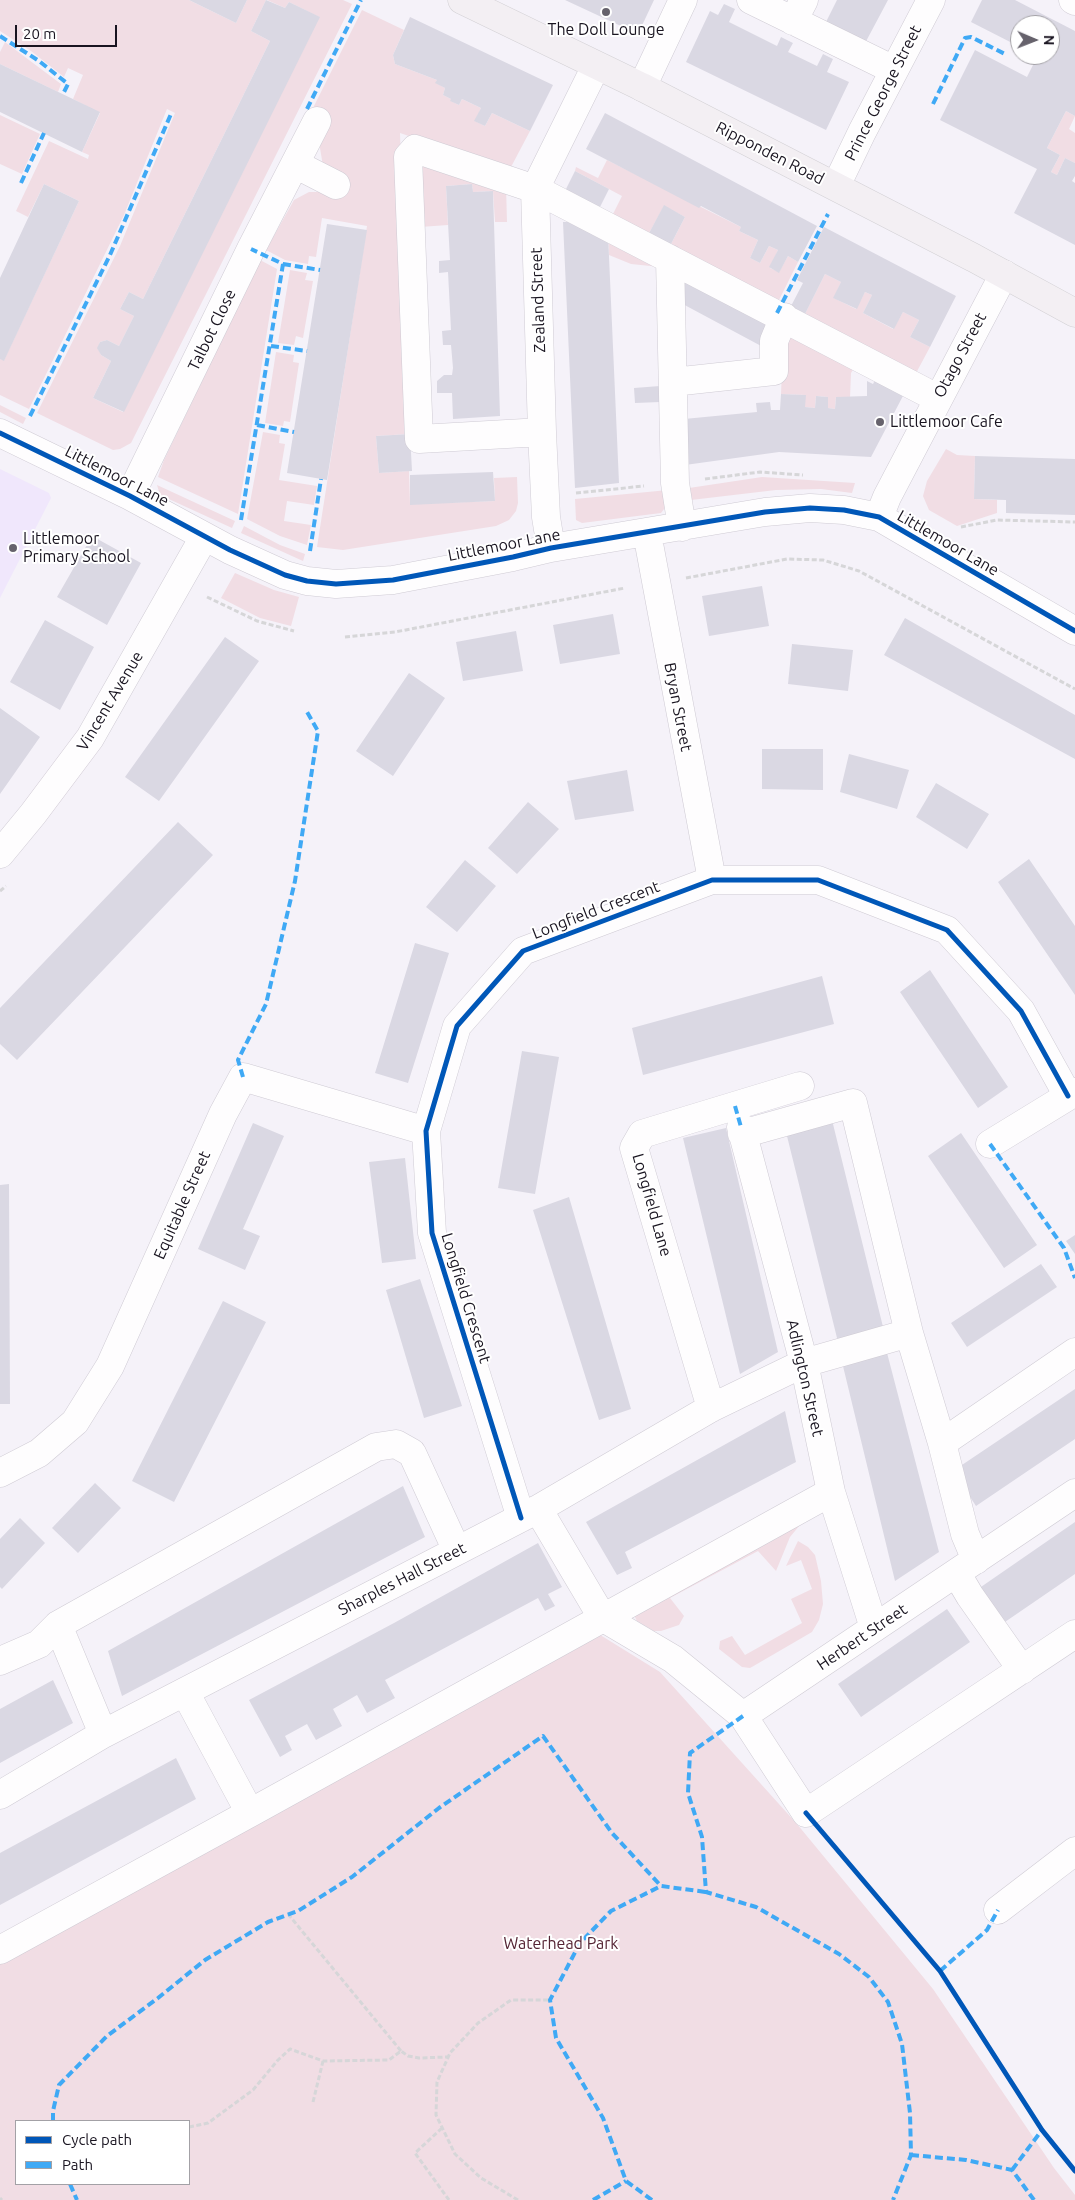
<!DOCTYPE html>
<html>
<head>
<meta charset="utf-8">
<style>
	body { margin:0 }
	#map { position:relative; width:1075px; height:2200px; overflow:hidden; background:#f5f2f9; font-family:Ubuntu,sans-serif }
	canvas { display:block }
	.legend { position:absolute; left:15px; top:2120px; width:175px; height:65px; box-sizing:border-box; background:#fff; border:1px solid #a3a1a6; margin:0; padding:6px 9px; list-style:none; font-size:15px; color:#191420 }
	.legend li { display:flex; align-items:center; gap:10px; height:25px }
	.legend b { width:25px; border:1px solid #a3a1a6 }
	.north { position:absolute; left:1010px; top:15px; width:50px; height:50px; box-sizing:border-box; background:#fff; border:1px solid #a3a1a6; border-radius:50%; rotate:91deg; font-size:14px; font-weight:700; line-height:20px; text-align:center; color:#191420 }
	.north::after { content:''; display:block; margin:auto; width:18px; height:22px; background:#66626c; clip-path:polygon(50% 0,100% 100%,50% 72%,0 100%) }
	.scale { position:absolute; left:15px; top:25px; width:102px; height:22px; box-sizing:border-box; border:2px solid #191420; border-top:0; padding-left:6px; font-size:15px; line-height:18px; white-space:nowrap; color:#191420; -webkit-text-stroke:4px #fff; paint-order:stroke }
</style>
</head>
<body>
<div id="map">
<canvas width="1075" height="2200"></canvas>
<ul class="legend">
<li><b style="height:6px;background:#0057b8"></b>Cycle path</li>
<li><b style="height:6px;background:#3fa9f5"></b>Path</li>
</ul>
<div class="north">N</div>
<div class="scale">20 m</div>
</div>
<script>
const context = document.querySelector('canvas').getContext('2d');
context.lineJoin = 'round';
function paint(path, color) {
  context.fillStyle = color;
  context.fill(path, 'evenodd');
}
function shape(rows) {
  const path = new Path2D();
  for (const r of rows) {
    path.moveTo(r[0], r[1]);
    for (let i = 2; i < r.length; i += 2) path.lineTo(r[i], r[i + 1]);
  }
  return path;
}
function trace(path, color, width, dash) {
  context.strokeStyle = color;
  context.lineWidth = width;
  context.lineCap = dash ? 'butt' : 'round';
  context.setLineDash(dash || []);
  context.stroke(path);
}
function write(font, color, halo, rows, align = 'center') {
  context.font = font + ' Ubuntu,sans-serif';
  context.lineWidth = 4;
  context.setLineDash([]);
  context.textBaseline = 'middle';
  context.strokeStyle = halo;
  context.fillStyle = color;
  for (const [text, x, y, turn = 0] of rows) {
    context.save();
    context.translate(x, y);
    context.rotate((+turn || 0) * Math.PI / 180);
    context.textAlign = isNaN(turn) ? turn : align;
    if (halo) context.strokeText(text, 0, 0);
    context.fillText(text, 0, 0);
    context.restore();
  }
}
paint(shape([
	[0,469,49,493,51,498,0,598]
]), '#f0e7fc');
paint(shape([
	[0,0,189,0,236,23,247,0,266,0,251,31,270,41,143,299,129,292,120,309,134,316,119,346,107,340,100,342,98,348,101,355,111,361,93,398,123,412,319,17,289,2,285,8,267,0,343,0,352,4,131,443,120,449,113,450,37,413,120,246,175,113,167,109,124,215,29,409,0,395,0,359,4,360,79,201,44,184,28,217,16,211,49,141,88,159,89,155,82,152,100,113,73,99,83,75,68,68,64,77,31,51,0,31],
	[362,10,404,30,393,55,395,64,437,80,436,83,445,88,443,95,451,99,451,101,459,105,462,99,481,108,475,121,485,126,492,113,530,131,511,167,450,150,400,133,410,434,376,436,379,473,409,471,410,504,495,501,494,478,517,477,518,503,516,511,509,520,496,526,343,550,317,547,367,226,322,218,316,257,309,256,308,264,285,260,266,250,294,200,309,192,322,192,338,198,345,182,323,166,320,148,320,131,325,113,313,108],
	[5,42,61,84,58,92,0,64,0,52],
	[1066,111,1075,116,1069,129,1075,133,1075,163,1065,158,1057,175,1051,172,1060,155,1047,148],
	[0,115,40,134,22,174,0,164],
	[607,160,741,227,739,231,758,240,750,258,760,263,769,246,778,250,770,268,779,272,788,256,798,262,778,302,670,246,685,217,664,206,648,235,612,216,622,196,575,171,576,167,598,178],
	[418,165,506,186,507,222,495,222,493,191,473,192,472,184,446,186,448,225,420,227],
	[608,234,660,267,631,264,609,255],
	[260,260,277,269,238,514,158,477,164,460],
	[290,270,307,273,305,280,313,281,303,338,296,336,294,345,278,343],
	[825,274,841,282,834,298,856,309,865,292,872,295,863,313,893,329,903,312,919,320,910,337,930,347,915,375,804,316],
	[791,331,855,366,851,373,850,398,836,397,835,409,828,408,828,397,816,396,815,408,805,407,805,395,781,394,783,346],
	[276,352,294,355,293,362,299,363,290,422,284,421,283,426,265,423],
	[0,405,26,418,23,424,0,412],
	[263,432,280,435,279,443,285,444,279,480,317,486,314,505,287,501,284,521,311,525,307,545,280,536,247,519],
	[946,449,957,455,975,456,974,499,997,500,997,513,957,526,929,510,923,496,927,481],
	[762,477,855,483,852,493,821,489,776,490,691,500,689,488],
	[157,485,235,521,232,528,160,495],
	[668,490,668,504,661,513,582,523,576,520,575,499],
	[244,526,280,545,305,554,303,561,241,533],
	[235,573,274,590,299,597,291,626,260,618,221,598],
	[809,1514,790,1537,776,1571,758,1551,670,1598,684,1616,679,1625,661,1631,654,1631,637,1621,634,1615],
	[798,1541,808,1547,815,1555,821,1581,823,1604,819,1620,812,1632,757,1664,750,1668,742,1667,719,1649,720,1641,732,1636,745,1655,802,1623,791,1599,812,1589,801,1560,786,1566],
	[597,1633,660,1672,797,1824,933,1989,1054,2168,1075,2195,1075,2200,0,2200,0,1959],
	[16,2121,189,2121,189,2184,16,2184]
]), '#f1dde4');
paint(shape([
	[189,0,247,0,236,23],
	[266,0,285,8,289,2,320,17,124,412,93,398,111,361,101,355,97,348,100,342,107,340,119,346,134,316,120,309,129,292,143,299,270,41,251,31],
	[565,0,654,0,638,34],
	[837,0,888,0,863,47,824,26],
	[982,0,1015,0,1075,31,1075,116,1066,111,1047,148,1060,155,1051,172,1057,175,1065,158,1075,163,1075,176,1072,181,1075,183,1075,245,1014,213,1037,169,940,120,975,50,1027,77,1038,55,1050,55,1050,25,1020,25,1020,47,971,22],
	[724,4,735,9,729,22,777,46,781,37,793,43,788,52,817,66,823,54,833,59,827,72,849,82,826,130,686,62,710,11,718,15],
	[410,17,553,85,530,131,492,113,485,126,474,121,481,108,462,99,459,105,450,101,451,99,443,95,445,88,435,83,437,80,395,64,393,55],
	[0,64,100,112,82,152,0,112],
	[605,113,817,226,798,262,788,256,779,273,769,267,778,250,769,246,760,263,750,258,758,240,739,231,741,227,701,206,699,208,586,149],
	[575,171,609,189,599,209,565,191],
	[44,184,79,201,4,361,0,359,0,278],
	[472,184,473,192,493,191,500,416,453,419,452,393,437,393,437,381,444,375,452,375,453,368,451,345,443,345,442,331,451,330,448,272,439,273,439,261,450,260,446,186],
	[664,205,685,217,670,246,648,235],
	[563,222,571,222,608,234,619,483,575,488],
	[327,224,367,230,327,480,287,473],
	[824,227,956,296,930,347,910,337,919,320,903,312,894,329,863,313,872,295,865,292,857,309,833,298,841,282,825,274,804,316,790,308,803,283,797,280],
	[679,273,770,318,763,347,679,302],
	[876,378,904,394,871,457,779,452,685,465,684,419,757,412,756,403,770,402,771,410,780,410,781,394,806,395,805,407,815,408,816,396,828,397,828,408,835,409,836,397,867,396,867,381,873,384],
	[660,386,660,402,635,403,634,388],
	[410,434,412,471,379,473,376,436],
	[975,456,1075,459,1075,515,1006,513,1006,500,974,499],
	[493,472,495,501,410,505,410,475],
	[92,536,141,563,107,625,57,597],
	[762,586,769,626,709,636,702,596],
	[613,614,620,654,560,664,553,625],
	[905,618,1075,715,1075,759,884,655],
	[45,620,94,647,60,710,10,682],
	[516,631,523,671,463,681,456,642],
	[225,637,259,661,159,801,125,777],
	[792,644,853,650,848,691,788,684],
	[409,673,445,698,393,776,356,751],
	[0,708,40,737,0,794],
	[762,749,823,749,823,790,762,789],
	[849,754,909,770,897,809,840,792],
	[627,770,634,811,575,820,567,781],
	[936,783,989,814,967,849,916,817],
	[528,802,559,829,517,874,488,848],
	[178,822,213,855,17,1060,0,1044,0,1008],
	[1029,859,1075,926,1075,995,998,882],
	[465,860,496,886,457,932,426,907],
	[415,943,449,953,408,1083,375,1073],
	[930,970,1008,1087,978,1108,900,992],
	[822,976,834,1024,643,1075,632,1028],
	[522,1051,559,1057,535,1194,498,1188],
	[832,1120,885,1335,839,1346,786,1132],
	[253,1123,284,1136,243,1229,260,1236,245,1270,198,1249],
	[726,1128,778,1352,740,1374,683,1138],
	[961,1133,1037,1245,1004,1268,928,1156],
	[405,1158,416,1259,382,1263,369,1162],
	[9,1184,10,1404,0,1404,0,1185],
	[569,1197,631,1409,599,1420,533,1210],
	[1075,1235,1075,1254,1066,1241],
	[1041,1264,1057,1287,967,1347,951,1323],
	[420,1279,462,1406,424,1418,386,1290],
	[223,1301,266,1322,174,1502,132,1481],
	[886,1349,939,1552,895,1581,842,1362],
	[1075,1389,1075,1439,976,1506,953,1471],
	[785,1411,796,1462,625,1552,632,1568,617,1575,586,1522],
	[95,1483,121,1508,78,1553,52,1528],
	[403,1486,425,1537,122,1696,108,1651],
	[20,1518,45,1543,2,1589,0,1587,0,1539],
	[1075,1522,1075,1574,1002,1624,978,1589],
	[538,1543,562,1587,548,1594,555,1606,545,1611,538,1598,385,1680,395,1698,367,1713,357,1695,333,1709,342,1726,316,1740,307,1724,285,1736,292,1750,280,1757,249,1700,394,1623],
	[947,1609,970,1642,861,1717,838,1684],
	[53,1680,73,1723,0,1763,0,1709],
	[176,1758,196,1799,0,1905,0,1853]
]), '#dad8e3');
const minor = shape([
	[751,0,894,70],
	[1073,0,1075,1],
	[793,21,804,0],
	[642,87,683,0],
	[295,164,336,185],
	[836,186,862,132,931,0],
	[670,259,675,483,682,527],
	[673,382,774,371,774,341,784,317],
	[542,432,419,439,408,157,415,149,535,189,937,398],
	[0,433,130,496,230,550,285,575,307,581,336,584,393,580,513,557,551,548,765,512,810,508,844,510,879,517,1075,631],
	[130,496,251,249,317,121],
	[879,517,887,497,1004,274],
	[647,533,712,880],
	[551,548,546,517,542,432,535,189,596,66],
	[0,854,33,814,90,738,204,537],
	[741,1127,804,1363,831,1492,874,1628],
	[742,1134,853,1103,909,1333,942,1443],
	[990,1144,1075,1092],
	[711,1408,634,1148,642,1134,800,1086],
	[0,1473,39,1453,75,1422,110,1366,223,1114,243,1077,426,1131],
	[1075,1493,743,1716,806,1813,1075,1634],
	[538,1509,602,1617,673,1659,743,1716],
	[521,1518,432,1233,426,1131,457,1026,523,951,712,880,818,880,947,930,1021,1011,1068,1096],
	[976,1560,965,1534,942,1443,1075,1352],
	[957,1574,970,1596,1022,1670],
	[58,1625,103,1734],
	[0,1661,39,1644,58,1625,376,1447,396,1444,412,1453,457,1551],
	[185,1692,250,1813,831,1492],
	[0,1795,103,1734,538,1509,711,1408,804,1363,909,1333],
	[998,1910,1075,1851],
	[0,1950,250,1813]
]);
const major = shape([
	[462,0,642,87,974,258,1075,313]
]);
trace(minor, '#cfcbd4', 29);
trace(major, '#d2d0d4', 29);
trace(shape([
	[705,479,760,472,803,475],
	[576,493,644,486],
	[961,527,997,520,1075,522],
	[686,578,787,559,823,560,859,571,1075,689],
	[207,597,257,621,294,631],
	[345,637,395,632,625,588],
	[0,891,6,886],
	[288,1914,401,2051],
	[313,2102,323,2061],
	[189,2127,208,2123,253,2090,278,2060,290,2049,323,2061,389,2060,401,2051,408,2056,419,2058,448,2057],
	[442,2128,415,2153,449,2200],
	[0,2198,2,2200],
	[518,2200,481,2178,455,2154,436,2115,437,2082,450,2053,478,2023,511,2000,550,2000]
]), '#d6d6d8', 3, [5, 2.5]);
trace(minor, '#fefdfe', 28);
trace(major, '#f3eff3', 28);
trace(shape([
	[0,36,39,61,68,84,63,94],
	[933,104,965,38,971,37,1007,55],
	[307,109,361,0],
	[21,183,44,133],
	[283,264,320,270],
	[777,313,828,214],
	[271,346,307,351],
	[30,416,110,255,171,114],
	[257,425,294,432],
	[241,520,283,264,251,249],
	[310,551,321,479],
	[243,1077,238,1060,266,1004,295,881,318,731,307,712],
	[735,1106,741,1127],
	[990,1144,1064,1248,1075,1278],
	[743,1716,690,1753,688,1793,702,1837,706,1892,756,1907,839,1954,869,1977,888,2002,902,2044,910,2113,911,2155,893,2200],
	[940,1971,987,1930,998,1910],
	[53,2121,53,2111,59,2085,107,2036,158,1998,205,1960,268,1922,298,1911,352,1877,439,1808,543,1736,612,1833,661,1886],
	[911,2155,966,2160,1012,2170,1034,2200],
	[1012,2170,1042,2130],
	[70,2184,77,2200],
	[593,2200,626,2181],
	[652,2200,626,2181,603,2118,556,2038,550,2000,580,1943,611,1911,661,1886,706,1892]
]), '#3fa9f5', 4, [8, 4]);
trace(shape([
	[0,433,130,496,230,550,285,575,307,581,336,584,393,580,513,557,551,548,765,512,810,508,844,510,879,517,1075,631],
	[521,1518,432,1233,426,1131,457,1026,523,951,712,880,818,880,947,930,1021,1011,1068,1096],
	[806,1813,940,1971,1042,2130,1075,2171]
]), '#0057b8', 5);
for (const [x, y, r, color] of [
	[606,12,5,"#66626c"],
	[880,422,5,"#66626c"],
	[13,548,5,"#66626c"]
]) {
  const dot = new Path2D();
  dot.arc(x, y, r, 0, 2 * Math.PI);
  context.fillStyle = color;
  context.fill(dot);
  trace(dot, '#fff', 2);
}
write('16px', '#191420', '#fff', [
	["The Doll Lounge",606,30,"center"],
	["Littlemoor Cafe",890,422],
	["Littlemoor",23,539],
	["Primary School",23,557]
], 'left');
write('16px', '#191420', '#fff', [
	["Prince George Street",883,93,-63],
	["Ripponden Road",770,153,27],
	["Zealand Street",538,300,-92],
	["Talbot Close",212,330,-64],
	["Otago Street",960,355,-62],
	["Littlemoor Lane",117,476,27],
	["Littlemoor Lane",948,543,30],
	["Littlemoor Lane",504,545,-11],
	["Vincent Avenue",110,701,-59],
	["Bryan Street",678,707,79],
	["Longfield Crescent",596,910,-21],
	["Equitable Street",182,1205,-66],
	["Longfield Lane",652,1205,74],
	["Longfield Crescent",466,1298,73],
	["Adlington Street",805,1378,77],
	["Sharples Hall Street",402,1579,-27],
	["Herbert Street",862,1637,-34]
]);
write('16px', '#552434', '#fff', [
	["Waterhead Park",561,1944]
]);
</script>
</body>
</html>
